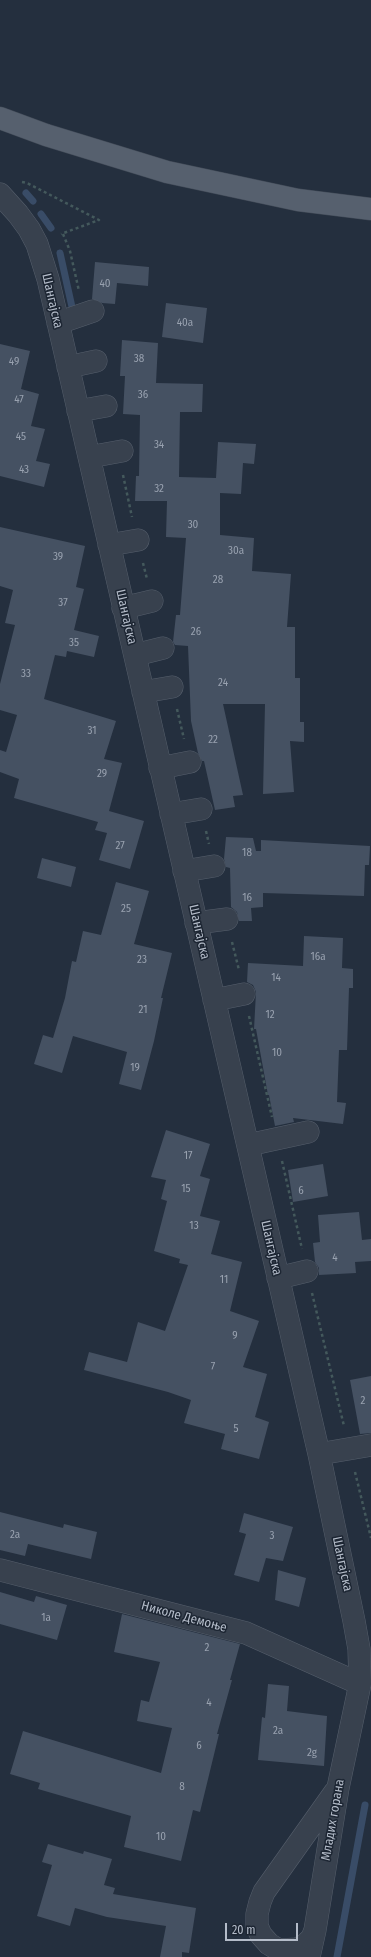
<!DOCTYPE html>
<html>
<head>
<meta charset="utf-8">
<style>
	body { margin:0 }
	#map { position:relative; width:371px; height:1957px; overflow:hidden; background:#242f3e; font-family:"Fira Sans Condensed",sans-serif }
	canvas { display:block }
	.scale { position:absolute; left:225px; top:1923px; width:73px; height:18px; box-sizing:border-box; border:2px solid #b4bcc9; border-top:0; padding-left:5px; font-size:12px; line-height:14px; white-space:nowrap; color:#b4bcc9; -webkit-text-stroke:3px #1d2633; paint-order:stroke }
</style>
</head>
<body>
<div id="map">
<canvas width="371" height="1957"></canvas>
<div class="scale">20 m</div>
</div>
<script>
const context = document.querySelector('canvas').getContext('2d');
context.lineJoin = 'round';
function shape(rows) {
  const path = new Path2D();
  for (const r of rows) {
    path.moveTo(r[0], r[1]);
    for (let i = 2; i < r.length; i += 2) path.lineTo(r[i], r[i + 1]);
  }
  return path;
}
function trace(path, color, width, dash) {
  context.strokeStyle = color;
  context.lineWidth = width;
  context.lineCap = dash ? 'butt' : 'round';
  context.setLineDash(dash || []);
  context.stroke(path);
}
function paint(path, color) {
  context.fillStyle = color;
  context.fill(path, 'evenodd');
}
function write(font, color, halo, rows, align = 'center') {
  context.font = font + ' "Fira Sans Condensed",sans-serif';
  context.lineWidth = 3;
  context.setLineDash([]);
  context.textBaseline = 'middle';
  context.strokeStyle = halo;
  context.fillStyle = color;
  for (const [text, x, y, turn = 0] of rows) {
    context.save();
    context.translate(x, y);
    context.rotate((+turn || 0) * Math.PI / 180);
    context.textAlign = isNaN(turn) ? turn : align;
    if (halo) context.strokeText(text, 0, 0);
    context.fillText(text, 0, 0);
    context.restore();
  }
}
trace(shape([
	[26,193,33,201],
	[41,214,51,228],
	[60,253,72,307],
	[337,1957,365,1805]
]), '#394c67', 7);
paint(shape([
	[95,262,149,267,148,286,117,283,115,304,102,303,92,299],
	[166,303,207,308,203,343,162,337],
	[122,340,158,343,156,383,203,384,202,412,180,412,179,477,216,478,218,442,256,444,254,464,243,463,241,494,220,493,220,535,254,538,252,571,291,574,287,627,295,627,295,678,300,678,300,722,304,722,304,742,290,741,294,792,263,794,265,704,223,704,243,795,233,796,235,807,215,810,204,761,202,761,198,753,191,721,188,646,175,645,173,642,176,615,180,615,186,538,166,537,167,501,135,501,136,476,139,476,140,415,123,414,125,376,120,376],
	[0,344,30,351,21,389,39,394,31,426,45,429,36,461,50,464,44,487,0,476],
	[0,527,85,546,76,587,84,589,74,630,99,636,94,657,67,651,66,657,55,655,44,699,116,721,104,759,122,763,109,811,144,821,130,869,99,860,107,833,95,830,98,822,14,798,19,779,0,772,0,750,6,752,17,715,0,710,0,684,15,625,5,623,13,590,0,586],
	[226,837,253,838,256,851,261,851,261,840,370,846,369,865,365,865,364,896,263,893,263,907,251,908,252,921,239,921,237,912,231,907,230,868,226,867,224,859],
	[42,858,76,867,71,887,37,878],
	[116,882,149,891,134,944,172,953,161,998,163,998,154,1041,141,1090,119,1084,127,1052,73,1036,62,1073,34,1064,43,1035,53,1038,65,998,72,961,76,962,83,931,101,935],
	[304,936,343,938,342,968,353,969,353,988,349,988,347,1050,339,1050,337,1102,346,1103,343,1124,293,1118,294,1122,275,1126,269,1095,268,1095,256,1029,254,1029,256,992,253,985,247,982,248,963,303,966],
	[166,1130,210,1144,200,1176,210,1179,200,1216,220,1221,211,1254,242,1262,230,1311,259,1321,243,1367,267,1374,255,1417,269,1422,259,1459,221,1449,225,1434,184,1423,191,1400,168,1392,84,1370,89,1352,127,1362,138,1322,165,1331,188,1265,179,1263,180,1259,154,1251,167,1201,161,1199,166,1180,151,1177],
	[323,1164,328,1196,293,1202,288,1170],
	[359,1212,362,1240,371,1239,371,1261,355,1262,356,1273,319,1275,319,1268,315,1262,313,1243,320,1242,318,1215],
	[371,1376,371,1433,360,1434,350,1380],
	[0,1512,63,1528,64,1524,97,1532,91,1559,28,1544,25,1556,0,1550],
	[244,1513,293,1527,283,1561,266,1558,259,1582,234,1575,246,1534,239,1532],
	[278,1570,306,1578,299,1607,275,1600],
	[0,1592,34,1602,36,1596,67,1605,57,1640,0,1624],
	[122,1614,240,1644,230,1680,232,1680,217,1734,219,1734,200,1812,193,1810,181,1861,124,1847,131,1816,38,1789,40,1783,10,1774,23,1731,161,1773,172,1728,137,1721,141,1700,149,1702,160,1662,114,1652],
	[268,1684,289,1686,287,1711,327,1716,324,1766,258,1760,262,1717,265,1718],
	[48,1844,83,1854,84,1851,112,1859,104,1885,115,1888,113,1894,196,1908,189,1953,182,1952,182,1957,160,1957,166,1926,107,1917,75,1908,70,1926,37,1916,52,1865,42,1862]
]), '#455162');
const minor = shape([
	[0,194,18,214,29,229,37,244,48,279,319,1454,354,1621,359,1649,360,1684,338,1788,315,1930,309,1957],
	[58,323,93,311],
	[68,367,96,361],
	[78,411,106,406],
	[89,457,122,451],
	[109,545,138,540],
	[123,608,152,601],
	[135,655,163,648],
	[143,692,172,687],
	[160,768,190,762],
	[171,814,201,809],
	[184,871,214,866],
	[196,923,227,919],
	[214,1000,244,994],
	[248,1145,308,1132],
	[278,1278,307,1271],
	[319,1454,371,1445],
	[0,1570,246,1633,360,1684],
	[315,1930,312,1938,305,1945,297,1949,279,1950,269,1944,261,1935,257,1926,257,1914,260,1902,264,1892,335,1792]
]);
const major = shape([
	[0,118,46,135,167,172,298,200,371,209]
]);
trace(minor, '#565f6c', 23);
trace(major, '#414a57', 23);
trace(shape([
	[22,182,27,183,99,220,61,234],
	[63,234,70,251,79,291],
	[123,475,132,517],
	[143,563,147,579],
	[177,709,184,739],
	[206,831,209,844],
	[232,942,239,970],
	[249,1016,272,1117],
	[282,1161,302,1249],
	[312,1293,344,1426],
	[355,1472,371,1538]
]), '#44595c', 2.5, [3, 3]);
trace(minor, '#38414e', 22);
trace(major, '#56606e', 22);
write('11px', '#98a1af', null, [
	["40",105,284],
	["40a",185,323],
	["38",139,359],
	["49",14,362],
	["36",143,395],
	["47",19,400],
	["45",21,437],
	["34",159,445],
	["43",24,470],
	["32",159,489],
	["30",193,525],
	["30a",236,551],
	["39",58,557],
	["28",218,580],
	["37",63,603],
	["26",196,632],
	["35",74,643],
	["33",26,674],
	["24",223,683],
	["31",92,731],
	["22",213,740],
	["29",102,774],
	["27",120,846],
	["18",247,853],
	["16",247,898],
	["25",126,909],
	["16a",318,957],
	["23",142,960],
	["14",276,978],
	["21",143,1010],
	["12",270,1015],
	["10",277,1053],
	["19",135,1068],
	["17",188,1156],
	["15",186,1189],
	["6",301,1191],
	["13",194,1226],
	["4",335,1258],
	["11",224,1280],
	["9",235,1336],
	["7",213,1367],
	["2",363,1401],
	["5",236,1429],
	["2a",15,1535],
	["3",272,1536],
	["1a",46,1618],
	["2",207,1648],
	["4",209,1703],
	["2a",278,1731],
	["6",199,1746],
	["2g",312,1753],
	["8",182,1787],
	["10",161,1837]
]);
write('13px', '#b4bcc9', '#1d2633', [
	["Шангајска",52,301,77],
	["Шангајска",126,617,77],
	["Шангајска",199,932,77],
	["Шангајска",271,1248,77],
	["Шангајска",342,1564,78],
	["Николе Демоње",184,1617,15],
	["Младих горана",333,1820,-80]
]);
</script>
</body>
</html>
